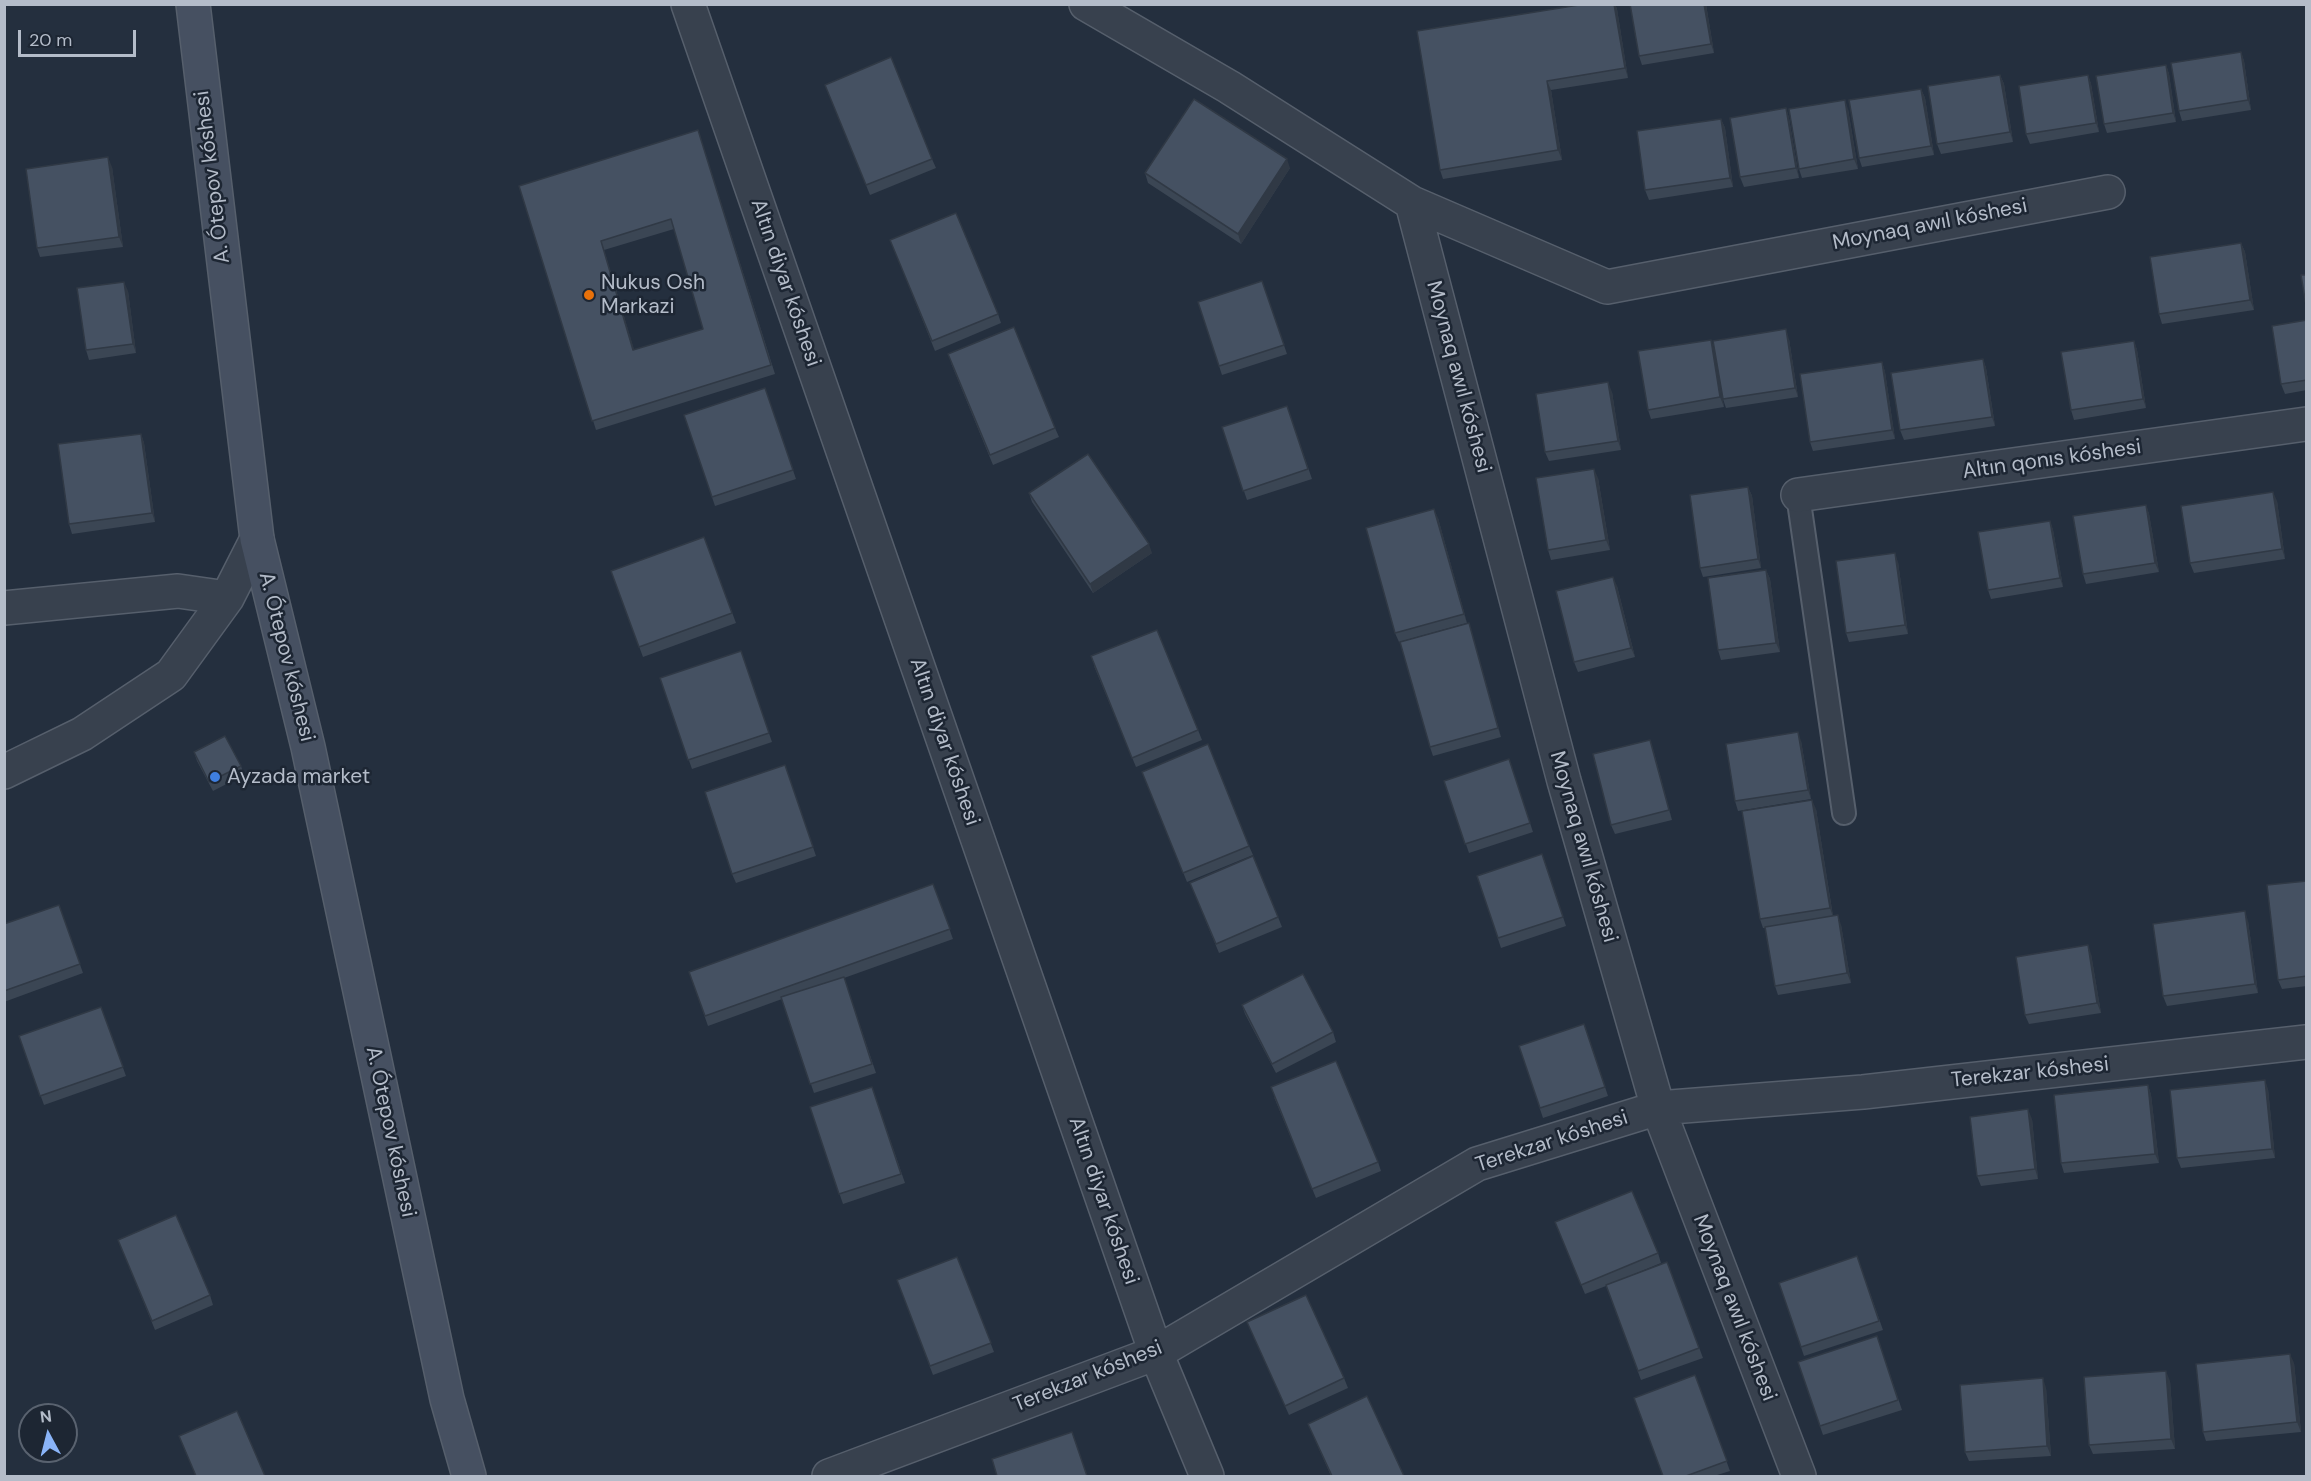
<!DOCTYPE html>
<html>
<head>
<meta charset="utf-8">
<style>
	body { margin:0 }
	#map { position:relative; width:2311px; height:1481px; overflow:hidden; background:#242f3e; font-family:"DM Sans",sans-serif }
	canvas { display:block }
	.frame { position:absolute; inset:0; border:6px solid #b4bcc9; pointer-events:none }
	.north { position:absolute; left:18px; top:1403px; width:60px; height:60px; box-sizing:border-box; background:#1d2633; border:2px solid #59626f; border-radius:50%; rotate:353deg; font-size:16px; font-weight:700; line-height:24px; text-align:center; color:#b4bcc9 }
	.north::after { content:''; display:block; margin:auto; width:21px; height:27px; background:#8ab4f8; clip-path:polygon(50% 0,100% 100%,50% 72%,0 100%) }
	.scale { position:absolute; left:18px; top:30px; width:118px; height:27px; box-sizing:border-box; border:3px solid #b4bcc9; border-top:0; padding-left:8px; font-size:18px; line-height:21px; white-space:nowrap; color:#b4bcc9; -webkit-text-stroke:4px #1d2633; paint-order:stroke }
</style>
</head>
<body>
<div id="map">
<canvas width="2311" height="1481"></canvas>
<div class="frame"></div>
<div class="north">N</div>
<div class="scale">20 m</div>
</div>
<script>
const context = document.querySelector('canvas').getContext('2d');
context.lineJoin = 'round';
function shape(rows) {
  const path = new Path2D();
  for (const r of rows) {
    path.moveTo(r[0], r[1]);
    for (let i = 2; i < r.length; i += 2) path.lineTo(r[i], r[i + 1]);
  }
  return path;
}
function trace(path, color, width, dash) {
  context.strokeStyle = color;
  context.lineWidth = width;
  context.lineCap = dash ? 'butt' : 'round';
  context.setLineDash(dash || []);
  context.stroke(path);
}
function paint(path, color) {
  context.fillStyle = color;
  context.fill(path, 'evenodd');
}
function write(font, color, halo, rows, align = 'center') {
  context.font = font + ' "DM Sans",sans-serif';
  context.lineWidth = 5;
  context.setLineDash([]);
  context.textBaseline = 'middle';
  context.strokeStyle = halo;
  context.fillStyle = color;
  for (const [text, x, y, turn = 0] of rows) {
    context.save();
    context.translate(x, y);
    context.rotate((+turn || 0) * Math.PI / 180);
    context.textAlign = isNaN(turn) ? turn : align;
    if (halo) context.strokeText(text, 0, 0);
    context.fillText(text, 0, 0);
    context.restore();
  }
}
const lane = shape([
	[1798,495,1844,813]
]);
const street = shape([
	[688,4,1156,1353,1207,1476],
	[1086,4,1229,87,1412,203,1607,287,2108,192],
	[1412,203,1564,781,1658,1108,1799,1476],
	[1798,495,2306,424],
	[4,608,178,591,227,598],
	[4,772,82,734,171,675,227,598,257,539],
	[829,1476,1156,1353,1477,1164,1658,1108,1863,1092,2306,1042]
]);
const secondary = shape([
	[193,4,257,539,308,747,447,1399,469,1476]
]);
trace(lane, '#565f6c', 26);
trace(street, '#565f6c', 36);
trace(secondary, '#565f6c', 36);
trace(lane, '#38414e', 22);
trace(street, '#38414e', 33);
trace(secondary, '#465061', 33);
paint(shape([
	[1585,4,1615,4,1617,9,1628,78,1551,90,1562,160,1443,179,1440,170],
	[1706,4,1714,53,1642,65,1639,56],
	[2241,52,2244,61,2251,110,2182,121,2179,111],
	[2166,65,2169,74,2176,122,2107,133,2104,124],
	[2000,75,2004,84,2013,142,1941,154,1937,144],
	[2088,75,2091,84,2099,132,2030,144,2026,134],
	[1921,89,1925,98,1934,155,1862,167,1859,158],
	[829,94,932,159,936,168,870,195],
	[1786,108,1789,118,1799,178,1744,187,1740,177],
	[1848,109,1858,169,1802,178,1799,169],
	[1721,119,1725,128,1733,187,1649,200,1645,190],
	[698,130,775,374,596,430,519,186],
	[674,229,703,329,634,350,604,250],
	[112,167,123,247,40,257,37,248],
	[1290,168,1241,244,1148,183,1145,173],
	[2241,243,2245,252,2254,310,2162,324,2159,314],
	[894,249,998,314,1001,323,935,351],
	[1262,281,1287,354,1222,375,1198,302],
	[128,291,136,353,89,360,86,350],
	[2307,320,2307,390,2285,394,2281,384],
	[1789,339,1798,397,1726,408,1723,399],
	[1711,340,1714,349,1724,407,1651,419,1648,410],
	[2134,341,2137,350,2146,408,2074,420,2071,410],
	[1983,359,1986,368,1995,426,1904,440,1900,430],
	[1882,362,1885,372,1895,439,1813,451,1810,442],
	[951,363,1055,428,1059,437,993,465],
	[765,388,796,479,715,506,684,415],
	[1612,392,1621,450,1549,461,1545,452],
	[1287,406,1312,479,1247,500,1222,427],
	[141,434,144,443,155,522,72,534,69,524],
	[1598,478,1610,550,1551,560,1548,550],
	[1748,487,1752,496,1761,568,1703,577,1700,568],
	[1029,493,1152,553,1093,593,1032,502],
	[2277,501,2285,559,2194,573,2190,563],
	[2146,505,2149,514,2159,572,2086,584,2083,574],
	[1438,518,1467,623,1399,642,1395,633],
	[2050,521,2053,530,2063,587,1991,599,1988,590],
	[704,537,736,623,643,657,611,571],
	[1898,562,1908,634,1849,642,1846,633],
	[1766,570,1770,579,1780,652,1721,660,1718,650],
	[1617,586,1635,657,1578,672,1574,662],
	[1472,633,1501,737,1433,756,1430,747],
	[741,651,772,742,692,769,660,678],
	[1094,666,1198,730,1202,740,1136,767],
	[1650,740,1653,749,1672,820,1615,834,1611,825],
	[1801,741,1811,799,1738,811,1735,801],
	[194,752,241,766,244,775,213,791,197,761],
	[1509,759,1533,832,1469,853,1444,781],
	[785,765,816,856,736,883,732,874],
	[1146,781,1249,846,1253,855,1187,882],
	[1816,809,1833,916,1841,925,1851,983,1778,995,1775,986,1765,928,1763,928,1760,919],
	[1542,854,1566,926,1501,948,1477,876],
	[2307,881,2307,986,2282,989,2278,980],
	[1190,883,1278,917,1282,927,1219,953],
	[933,884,953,939,844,978,876,1073,814,1093,782,999,708,1026,689,972],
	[59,905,83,973,4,1002,4,924],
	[2248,921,2258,993,2167,1006,2163,996],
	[2091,954,2101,1013,2029,1024,2025,1015],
	[1242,1005,1333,1032,1336,1042,1276,1073,1245,1014],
	[101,1007,126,1076,44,1105,19,1036],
	[1584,1024,1608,1096,1543,1118,1519,1046],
	[2148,1085,2151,1095,2159,1163,2064,1173,2061,1163],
	[872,1087,905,1183,843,1204,810,1107],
	[2268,1089,2275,1158,2181,1168,2177,1158],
	[1274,1097,1378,1162,1381,1171,1316,1198],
	[2032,1119,2038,1179,1981,1186,1977,1176],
	[1559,1231,1658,1253,1661,1263,1620,1280,1667,1262,1703,1358,1641,1380,1606,1286,1585,1294],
	[118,1240,210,1295,213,1305,155,1330],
	[1857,1256,1883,1330,1804,1356,1779,1283],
	[957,1257,994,1352,933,1375,897,1280],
	[1247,1322,1344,1378,1348,1388,1289,1415],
	[1877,1336,1902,1410,1823,1435,1798,1362],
	[2294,1363,2301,1432,2206,1441,2203,1432],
	[1695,1375,1730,1471,1714,1476,1663,1476],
	[2170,1381,2175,1449,2093,1454,2089,1445],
	[2046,1388,2051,1456,1969,1461,1965,1452],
	[1308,1424,1404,1476,1331,1476]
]), '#3b4654');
paint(shape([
	[1614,4,1615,4,1617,9,1628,78,1625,68],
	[1704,4,1706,4,1714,53,1711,44],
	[2241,52,2244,61,2251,110,2248,100],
	[2166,65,2169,74,2176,122,2173,113],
	[2000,75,2004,84,2013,142,2010,132],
	[2088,75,2091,84,2099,132,2096,123],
	[1547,81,1551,90,1562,160,1558,150],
	[1921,89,1925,98,1934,155,1931,146],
	[1845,100,1848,109,1858,169,1854,159],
	[1786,108,1789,118,1799,178,1796,168],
	[1721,119,1725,128,1733,187,1730,178],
	[108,157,112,167,123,247,119,237],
	[1287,159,1290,168,1241,244,1238,234],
	[601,241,604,250,637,359,633,350],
	[2241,243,2245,252,2254,310,2250,300],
	[124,282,128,291,136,353,133,344],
	[1786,329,1789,339,1798,397,1795,388],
	[1711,340,1714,349,1724,407,1720,397],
	[2134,341,2137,350,2146,408,2143,399],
	[1983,359,1986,368,1995,426,1992,417],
	[1882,362,1885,372,1895,439,1892,430],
	[1608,382,1612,392,1621,450,1618,441],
	[141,434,144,443,155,522,152,513],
	[1594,469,1598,478,1610,550,1606,540],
	[1748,487,1752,496,1761,568,1758,559],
	[2273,492,2277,501,2285,559,2282,549],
	[2146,505,2149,514,2159,572,2155,563],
	[1434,509,1438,518,1467,623,1464,614],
	[2050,521,2053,530,2063,587,2060,578],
	[1149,544,1152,553,1093,593,1090,584],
	[1895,553,1898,562,1908,634,1905,625],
	[1766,570,1770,579,1780,652,1776,643],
	[1613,577,1617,586,1635,657,1631,648],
	[1469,623,1472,633,1501,737,1498,728],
	[1798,732,1801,741,1811,799,1808,790],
	[1650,740,1653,749,1672,820,1669,810],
	[1812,800,1816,809,1833,917,1830,908],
	[2245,911,2248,921,2258,993,2255,984],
	[1838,915,1841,925,1851,983,1847,973],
	[2088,945,2091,954,2101,1013,2097,1003],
	[2265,1080,2268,1089,2275,1158,2272,1149],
	[2148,1085,2151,1095,2159,1163,2155,1154],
	[2028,1109,2032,1119,2038,1179,2035,1169],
	[2290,1354,2294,1363,2301,1432,2297,1422],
	[2166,1371,2170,1381,2175,1449,2171,1439],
	[2043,1378,2046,1388,2051,1456,2047,1446]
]), '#303945');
const building = shape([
	[1585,4,1614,4,1625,68,1547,81,1558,150,1440,170,1417,31,1585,4],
	[1630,4,1704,4,1711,44,1639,56,1630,4],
	[2241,52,2248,100,2179,111,2171,63,2241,52],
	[891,57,932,159,866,185,825,85,891,57],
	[2166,65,2173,113,2104,124,2096,76,2166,65],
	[2000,75,2010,132,1937,144,1928,86,2000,75],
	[2088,75,2096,123,2026,134,2019,86,2088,75],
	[1921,89,1931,146,1859,158,1849,100,1921,89],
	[1194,99,1287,159,1238,234,1145,173,1194,99],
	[1845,100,1854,159,1799,169,1789,109,1845,100],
	[1786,108,1796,168,1740,177,1730,118,1786,108],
	[1721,119,1730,178,1645,190,1637,131,1721,119],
	[698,130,771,365,592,421,519,186,698,130],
	[671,219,703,329,633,350,601,241,671,219],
	[108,157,119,237,37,248,26,169,108,157],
	[956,213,998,314,932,341,890,240,956,213],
	[2241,243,2250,300,2159,314,2150,257,2241,243],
	[2301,275,2307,275,2307,311,2301,275],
	[1262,281,1284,345,1219,366,1198,302,1262,281],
	[124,282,133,344,86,350,77,288,124,282],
	[2307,320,2307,380,2281,384,2272,326,2307,320],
	[1014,327,1055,428,990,455,948,354,1014,327],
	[1786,329,1795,388,1723,399,1713,341,1786,329],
	[1711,340,1720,397,1648,410,1638,351,1711,340],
	[2134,341,2143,399,2071,410,2061,352,2134,341],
	[1983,359,1992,417,1900,430,1891,373,1983,359],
	[1882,362,1892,430,1810,442,1800,374,1882,362],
	[1608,382,1618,441,1545,452,1536,394,1608,382],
	[765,388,793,470,712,497,684,415,765,388],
	[1287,406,1308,469,1243,491,1222,427,1287,406],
	[141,434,152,513,69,524,58,444,141,434],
	[1088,454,1149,544,1090,584,1029,493,1088,454],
	[1594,469,1606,540,1548,550,1536,478,1594,469],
	[1748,487,1758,559,1700,568,1690,495,1748,487],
	[2273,492,2282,549,2190,563,2181,506,2273,492],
	[2146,505,2155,563,2083,574,2073,516,2146,505],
	[1434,509,1464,614,1395,633,1366,528,1434,509],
	[2050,521,2060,578,1988,590,1978,532,2050,521],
	[704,537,732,613,639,647,611,571,704,537],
	[1895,553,1905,625,1846,633,1836,561,1895,553],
	[1766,570,1776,643,1718,650,1708,578,1766,570],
	[1613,577,1631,648,1574,662,1556,591,1613,577],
	[1469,623,1498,728,1430,747,1400,642,1469,623],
	[1157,630,1198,730,1132,758,1091,656,1157,630],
	[741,651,769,733,688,760,660,678,741,651],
	[1798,732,1808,790,1735,801,1726,744,1798,732],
	[225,736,241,766,209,782,194,752,225,736],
	[1650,740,1669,810,1611,825,1593,754,1650,740],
	[1208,744,1249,846,1183,873,1142,772,1208,744],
	[1509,759,1530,823,1465,844,1444,781,1509,759],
	[785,765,813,847,732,874,705,792,785,765],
	[1812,800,1830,908,1760,919,1742,811,1812,800],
	[1542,854,1563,917,1498,938,1477,876,1542,854],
	[1253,856,1278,917,1216,944,1190,883,1253,856],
	[2307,881,2307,976,2278,980,2267,885,2307,881],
	[933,884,950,929,705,1016,689,972,933,884],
	[59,905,80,964,4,991,4,924,59,905],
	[2245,911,2255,984,2163,996,2153,924,2245,911],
	[1838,915,1847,973,1775,986,1765,927,1838,915],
	[2088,945,2097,1003,2025,1015,2016,957,2088,945],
	[1303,974,1333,1032,1272,1064,1242,1005,1303,974],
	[844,977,872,1064,810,1084,781,997,844,977],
	[101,1007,123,1067,40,1096,19,1036,101,1007],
	[1584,1024,1605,1087,1540,1108,1519,1046,1584,1024],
	[1336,1061,1378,1162,1312,1189,1271,1087,1336,1061],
	[2265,1080,2272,1149,2177,1158,2170,1090,2265,1080],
	[2148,1085,2155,1154,2061,1163,2054,1095,2148,1085],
	[872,1087,901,1174,839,1194,810,1107,872,1087],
	[2028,1109,2035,1169,1977,1176,1970,1117,2028,1109],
	[1632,1191,1658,1253,1581,1285,1555,1222,1632,1191],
	[176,1215,210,1295,152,1321,118,1240,176,1215],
	[1857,1256,1879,1321,1801,1347,1779,1283,1857,1256],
	[957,1257,991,1343,930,1366,897,1280,957,1257],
	[1667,1262,1699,1348,1638,1371,1606,1285,1667,1262],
	[1306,1295,1344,1378,1285,1406,1247,1322,1306,1295],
	[1877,1336,1898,1400,1820,1426,1798,1362,1877,1336],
	[2290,1354,2297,1422,2203,1432,2196,1364,2290,1354],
	[2166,1371,2171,1439,2089,1445,2084,1377,2166,1371],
	[1695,1375,1727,1461,1686,1476,1663,1476,1634,1398,1695,1375],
	[2043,1378,2047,1446,1965,1452,1960,1385,2043,1378],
	[1367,1396,1404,1476,1332,1476,1308,1424,1367,1396],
	[237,1411,265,1476,196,1476,179,1436,237,1411],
	[1072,1432,1087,1476,997,1476,992,1459,1072,1432]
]);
paint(building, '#455162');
trace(building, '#303945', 1.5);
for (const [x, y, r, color] of [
	[589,295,6,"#e8710a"],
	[215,777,6,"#3f7fe0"]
]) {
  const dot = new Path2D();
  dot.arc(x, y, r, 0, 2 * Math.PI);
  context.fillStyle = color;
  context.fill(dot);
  trace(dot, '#1d2633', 2);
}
write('21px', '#b4bcc9', '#1d2633', [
	["A. Ótepov kóshesi",213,177,-97],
	["Moynaq awıl kóshesi",1930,225,-11],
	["Altın diyar kóshesi",785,283,71],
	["Moynaq awıl kóshesi",1458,377,75],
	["Altın qonıs kóshesi",2052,460,-8],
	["A. Ótepov kóshesi",286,657,76],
	["Altın diyar kóshesi",944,742,71],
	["Moynaq awıl kóshesi",1583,847,74],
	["Terekzar kóshesi",2030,1073,-6],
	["A. Ótepov kóshesi",390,1132,78],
	["Terekzar kóshesi",1552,1142,-18],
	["Altın diyar kóshesi",1103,1201,71],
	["Moynaq awıl kóshesi",1734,1308,69],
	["Terekzar kóshesi",1088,1377,-22]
]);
write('21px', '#b4bcc9', '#1d2633', [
	["Nukus Osh",601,283],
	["Markazi",601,307],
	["Ayzada market",227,777]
], 'left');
</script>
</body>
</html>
